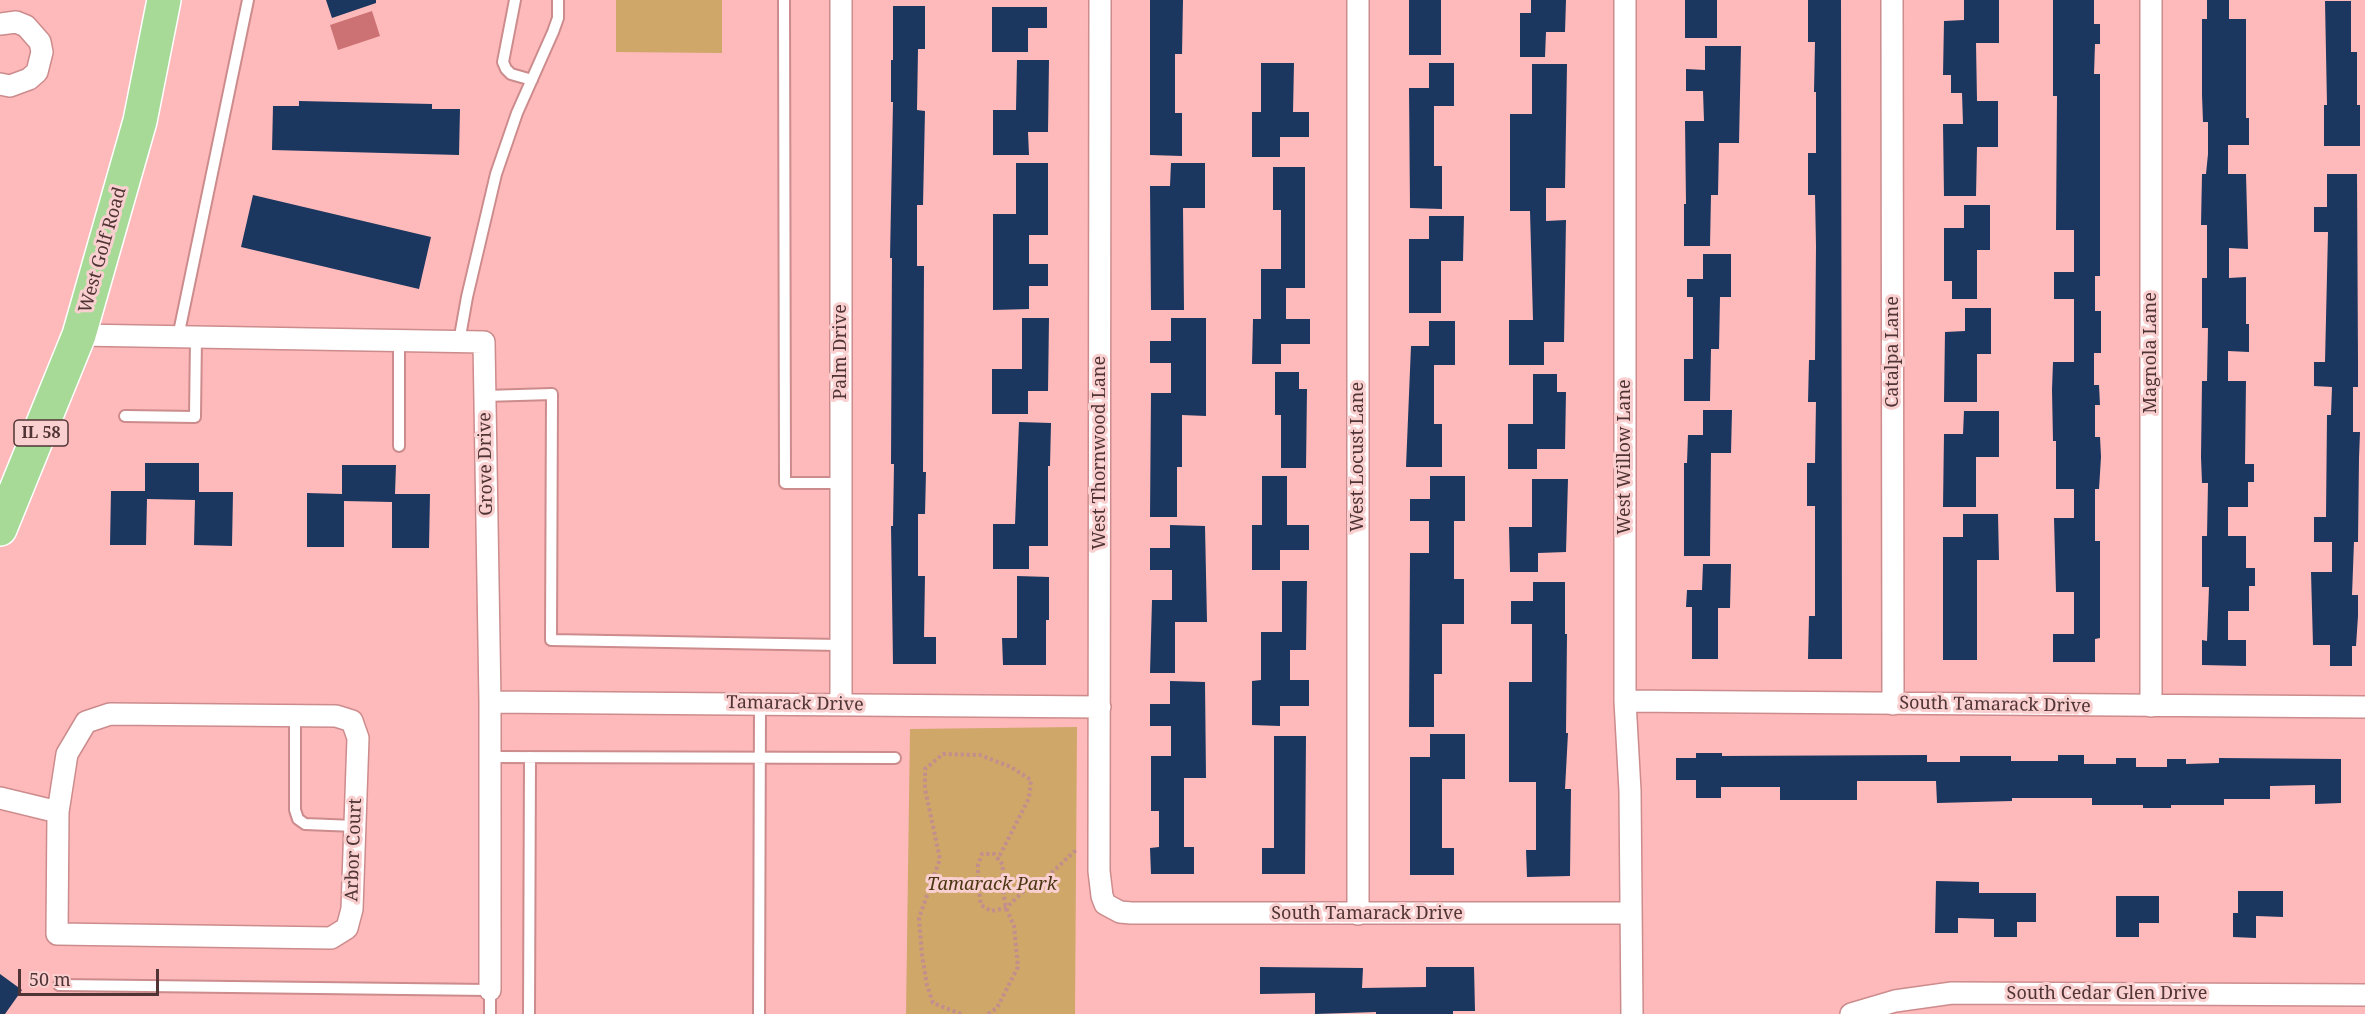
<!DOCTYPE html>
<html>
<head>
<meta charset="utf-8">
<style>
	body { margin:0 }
	#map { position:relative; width:2365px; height:1014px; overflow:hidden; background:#febaba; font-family:"Noto Serif",serif }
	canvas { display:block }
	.scale { position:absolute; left:18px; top:969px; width:141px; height:27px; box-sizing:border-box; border:3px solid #503435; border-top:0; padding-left:8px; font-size:18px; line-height:21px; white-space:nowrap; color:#503435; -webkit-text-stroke:4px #f9cfcf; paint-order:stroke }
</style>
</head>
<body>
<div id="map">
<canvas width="2365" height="1014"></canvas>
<div class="scale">50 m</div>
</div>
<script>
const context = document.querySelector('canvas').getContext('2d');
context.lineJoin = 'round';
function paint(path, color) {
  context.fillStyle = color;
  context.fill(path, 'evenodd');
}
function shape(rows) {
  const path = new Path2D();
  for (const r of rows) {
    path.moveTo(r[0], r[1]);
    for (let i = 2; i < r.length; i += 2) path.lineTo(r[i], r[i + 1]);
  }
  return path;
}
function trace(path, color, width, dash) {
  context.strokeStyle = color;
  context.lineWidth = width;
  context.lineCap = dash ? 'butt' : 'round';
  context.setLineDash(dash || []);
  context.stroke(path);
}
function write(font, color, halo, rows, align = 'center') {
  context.font = font + ' "Noto Serif",serif';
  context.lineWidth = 6;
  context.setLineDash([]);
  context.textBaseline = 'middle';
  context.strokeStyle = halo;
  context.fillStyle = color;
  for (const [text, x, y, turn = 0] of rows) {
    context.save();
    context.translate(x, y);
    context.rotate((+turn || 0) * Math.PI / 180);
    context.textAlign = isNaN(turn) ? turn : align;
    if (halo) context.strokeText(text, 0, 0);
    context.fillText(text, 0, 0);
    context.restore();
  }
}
paint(shape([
	[616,0,722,0,722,53,616,52],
	[1077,727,1075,1014,906,1014,910,729]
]), '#cea769');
paint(shape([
	[372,11,380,36,338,50,330,25]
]), '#cc7275');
paint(shape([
	[326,0,376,0,376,3,332,18],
	[1150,0,1183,0,1182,54,1175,54,1175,113,1182,113,1182,156,1150,155],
	[1409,0,1441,0,1441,55,1409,55],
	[1531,0,1566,0,1565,32,1546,32,1545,57,1520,57,1520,13,1531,13],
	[1685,0,1717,0,1717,38,1685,38],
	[1808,0,1841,0,1842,659,1808,659,1809,616,1815,616,1815,506,1807,506,1807,463,1815,463,1816,402,1808,402,1809,360,1815,360,1816,246,1815,195,1808,195,1808,153,1816,153,1816,92,1814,92,1815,42,1808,42],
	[1964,0,1999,0,1999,43,1976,43,1977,101,1998,101,1998,147,1977,147,1976,196,1944,196,1943,124,1963,124,1962,93,1951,93,1951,75,1943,75,1944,21,1964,20],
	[2053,0,2094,0,2094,24,2100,24,2100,44,2095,44,2094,74,2100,74,2100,276,2095,276,2095,311,2101,311,2101,353,2094,353,2094,385,2099,385,2100,405,2095,405,2095,437,2100,437,2101,457,2099,489,2095,489,2095,541,2100,541,2100,638,2095,639,2095,662,2053,662,2053,634,2074,634,2074,592,2056,592,2054,518,2074,518,2074,489,2056,489,2056,441,2053,441,2052,390,2053,362,2074,362,2074,299,2054,299,2054,272,2074,272,2074,230,2056,230,2057,96,2053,96],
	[2207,0,2229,0,2229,19,2246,19,2246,118,2249,118,2249,145,2228,145,2228,174,2246,174,2248,249,2229,248,2229,278,2246,277,2246,324,2249,324,2249,352,2228,351,2228,381,2246,381,2245,464,2254,464,2254,482,2248,482,2248,507,2228,507,2228,536,2246,536,2246,568,2255,568,2255,586,2249,586,2249,611,2228,611,2228,640,2246,640,2246,666,2202,665,2202,640,2207,641,2209,587,2202,587,2202,536,2207,536,2208,483,2202,483,2201,457,2202,381,2207,381,2208,328,2202,328,2202,278,2207,278,2207,225,2201,225,2202,174,2206,174,2208,154,2208,122,2203,122,2202,95,2202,19,2207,19],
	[2325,1,2351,1,2351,52,2357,52,2357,105,2360,105,2360,146,2324,146,2324,105,2327,105],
	[893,6,925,6,925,49,918,49,917,110,925,111,923,205,917,205,917,266,924,266,923,472,926,472,925,514,918,514,918,576,925,576,924,637,936,637,936,664,893,664,891,526,893,526,894,464,891,464,892,258,890,258,893,102,891,102,891,60,893,60],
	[992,7,1047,7,1047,28,1028,28,1028,52,992,52],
	[1705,46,1741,46,1739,143,1719,143,1718,195,1711,195,1710,246,1684,246,1684,204,1686,204,1685,121,1704,121,1703,91,1686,91,1686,69,1705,70],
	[1017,60,1049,60,1048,132,1028,132,1029,155,993,155,993,110,1016,110],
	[1261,63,1294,63,1293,112,1309,112,1309,137,1280,137,1280,157,1252,157,1252,112,1261,112],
	[1429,63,1454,63,1454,106,1434,106,1434,166,1442,166,1442,209,1410,208,1409,88,1429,88],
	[1532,64,1567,64,1565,188,1546,188,1546,221,1566,220,1564,342,1544,342,1544,365,1509,365,1509,320,1533,320,1530,211,1510,211,1510,114,1532,114],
	[299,101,432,104,432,109,460,109,459,155,272,150,273,106,299,106],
	[1016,163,1048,163,1048,235,1029,235,1029,264,1048,264,1048,286,1029,286,1029,309,993,310,993,214,1016,214],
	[1171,163,1205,163,1205,208,1183,208,1184,310,1151,310,1150,186,1170,186],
	[1273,167,1305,167,1305,288,1286,288,1286,319,1310,319,1310,344,1281,344,1281,364,1252,364,1253,319,1261,319,1261,269,1281,269,1281,210,1273,210],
	[2327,174,2357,174,2358,362,2358,387,2353,387,2353,432,2360,432,2359,458,2358,542,2354,542,2352,595,2358,595,2358,616,2356,646,2352,646,2352,666,2330,666,2330,645,2313,645,2311,572,2332,572,2332,542,2314,542,2314,517,2326,517,2327,415,2331,415,2332,387,2314,386,2314,362,2325,362,2328,232,2314,232,2314,207,2327,207],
	[253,195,431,237,419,289,241,247],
	[1964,205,1990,205,1990,250,1977,250,1977,299,1952,299,1952,281,1944,281,1944,228,1964,228],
	[1429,216,1464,216,1463,261,1441,261,1441,313,1409,313,1409,239,1429,239],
	[1703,254,1731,254,1731,297,1720,297,1719,349,1711,349,1710,401,1684,401,1684,359,1693,359,1693,297,1687,297,1687,279,1703,279],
	[1965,308,1991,308,1991,354,1977,354,1977,402,1944,402,1945,332,1965,331],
	[1022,318,1049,318,1048,391,1028,391,1028,414,992,414,992,369,1022,369],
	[1171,318,1206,318,1206,416,1182,415,1182,467,1177,467,1177,517,1150,517,1151,393,1171,393,1171,363,1150,363,1150,341,1171,341],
	[1429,321,1455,321,1455,365,1434,365,1434,424,1442,424,1442,467,1406,467,1411,346,1429,346],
	[1275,372,1299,372,1299,389,1307,389,1306,468,1281,468,1281,415,1275,415],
	[1533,374,1557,374,1557,392,1566,392,1565,449,1537,449,1537,469,1508,469,1508,424,1533,424],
	[1703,410,1732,410,1731,453,1711,453,1710,556,1684,556,1684,463,1687,463,1688,435,1703,435],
	[1964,411,1999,411,1999,457,1976,457,1976,507,1943,507,1944,434,1963,434],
	[1019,422,1051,423,1050,466,1048,466,1048,546,1029,546,1029,569,993,569,993,524,1015,524],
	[145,463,199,463,199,492,233,492,232,546,194,545,195,500,147,499,146,545,110,545,111,491,145,491],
	[342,465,396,465,395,494,430,494,429,548,392,548,392,502,344,501,344,547,307,547,307,493,342,494],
	[1262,476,1287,476,1287,525,1309,525,1309,550,1280,550,1280,570,1252,570,1252,525,1262,525],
	[1430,476,1465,476,1465,521,1454,521,1454,579,1464,579,1464,624,1442,624,1442,674,1434,674,1434,727,1409,727,1410,553,1429,553,1429,521,1410,521,1410,499,1430,499],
	[1532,479,1568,479,1566,552,1538,553,1538,572,1510,572,1509,527,1532,527],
	[1963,514,1998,514,1999,560,1977,560,1977,660,1943,660,1943,537,1963,537],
	[1170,525,1205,526,1207,622,1175,622,1175,673,1150,673,1152,600,1172,600,1172,570,1150,570,1150,548,1170,548],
	[1703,564,1731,564,1730,608,1718,608,1718,659,1692,659,1692,607,1686,607,1687,590,1702,590],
	[1017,576,1049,577,1049,620,1046,620,1046,665,1003,665,1002,638,1017,638],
	[1282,581,1307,581,1306,650,1290,650,1290,680,1309,680,1309,706,1280,706,1280,726,1252,725,1252,681,1261,680,1261,632,1282,632],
	[1533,582,1565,582,1565,634,1567,634,1566,733,1568,733,1565,789,1571,789,1570,876,1527,877,1526,850,1536,850,1536,782,1509,782,1509,682,1532,682,1532,624,1511,624,1511,601,1533,601],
	[1170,681,1205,682,1206,778,1184,778,1184,847,1194,847,1194,874,1151,874,1150,848,1159,847,1159,811,1151,811,1151,756,1171,756,1171,726,1150,726,1150,704,1170,704],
	[1430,734,1465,734,1465,779,1442,779,1442,848,1454,848,1454,875,1410,875,1410,757,1430,757],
	[1274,736,1306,736,1305,874,1262,874,1262,848,1274,848],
	[1696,753,1722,753,1722,756,1927,755,1927,762,1960,762,1960,756,2011,756,2011,761,2058,761,2058,755,2084,755,2084,764,2116,764,2116,758,2136,758,2136,767,2167,767,2167,759,2186,759,2186,764,2219,763,2219,758,2341,759,2341,803,2315,804,2315,785,2270,786,2270,799,2224,799,2224,805,2171,805,2171,808,2143,808,2143,805,2092,805,2092,798,2012,798,2012,801,1937,803,1936,781,1857,781,1857,800,1780,800,1780,787,1721,787,1721,798,1696,798,1696,780,1676,780,1676,758,1696,758],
	[1936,881,1979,882,1979,893,2036,893,2036,922,2017,922,2017,937,1994,937,1994,919,1958,918,1958,933,1935,933],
	[2238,891,2283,891,2283,917,2256,916,2256,938,2233,937,2233,913,2238,913],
	[2116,896,2159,896,2159,923,2139,923,2139,937,2116,937],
	[1260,967,1363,968,1362,988,1426,987,1426,967,1474,967,1475,1011,1453,1011,1453,1014,1376,1014,1376,1012,1315,1014,1315,993,1260,994],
	[0,974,22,990,5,1014,0,1014]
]), '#1b365f');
const lane = shape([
	[515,0,503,62,506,69,511,74,532,80],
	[784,0,785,483,841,483],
	[178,337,248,0],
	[459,342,467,297,496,174,517,113,553,32,558,18,558,0],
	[485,396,552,394,551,640,840,645],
	[125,416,195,417,196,337],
	[399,446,399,341],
	[295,716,295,810,298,819,305,824,355,826],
	[490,757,895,758],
	[59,985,490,990,490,1014],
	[529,1014,530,757],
	[759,1014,760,704]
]);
const street = shape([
	[841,0,841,704],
	[1100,0,1099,871,1102,896,1105,904,1120,912,1131,913,1631,913],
	[1358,0,1358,914],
	[1625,0,1625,701,1630,791,1632,1014],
	[1892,0,1893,704],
	[0,24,16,22,26,26,40,42,42,52,37,72,29,79,10,86,0,84],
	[79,335,484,342,490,702,490,990],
	[1625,701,2365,707],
	[490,702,1100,707],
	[2151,706,2151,0],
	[110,714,336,716,352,721,358,738,352,909,347,928,331,938,57,934,58,812,67,754,86,722,110,714],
	[0,798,58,812],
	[1851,1014,1895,1001,1952,993,2365,995]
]);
const primary = shape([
	[0,529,79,335,140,121,164,0]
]);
trace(lane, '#cc8b8c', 14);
trace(street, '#cc8b8c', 24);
trace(primary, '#fff', 36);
trace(shape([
	[961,1014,933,1003,927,985,922,955,919,918,940,859,925,789,925,769,943,754,980,755,1011,767,1031,780,1029,798,998,859],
	[988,1014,997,1008,1018,967,1014,926,1006,908,1002,885,1003,865,994,854,982,854,978,865,978,884,981,905,991,911,1006,908,1026,889,1049,875,1076,850]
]), '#c48d8e', 4, [3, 3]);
trace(lane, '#fff', 10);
trace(street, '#fff', 21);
trace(primary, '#a7da97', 33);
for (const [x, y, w] of [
	[41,433,54]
]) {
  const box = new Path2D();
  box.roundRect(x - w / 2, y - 13, w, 26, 4.5);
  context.fillStyle = '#f9cfcf';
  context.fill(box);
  trace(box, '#503435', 1.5);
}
write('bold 16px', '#503435', null, [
	["IL 58",41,433]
]);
write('18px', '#503435', '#f9cfcf', [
	["West Golf Road",103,250,-74],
	["Palm Drive",841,352,-90],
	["Catalpa Lane",1893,352,-90],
	["Magnola Lane",2151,353,-90],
	["West Thornwood Lane",1100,453,-90],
	["West Locust Lane",1358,457,-90],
	["West Willow Lane",1625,457,-90],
	["Grove Drive",486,464,-91],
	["Tamarack Drive",795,704,1],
	["South Tamarack Drive",1995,705,1],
	["Arbor Court",354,850,-88],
	["South Tamarack Drive",1367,914],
	["South Cedar Glen Drive",2107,994]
]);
write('italic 18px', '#4a3613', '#f9cfcf', [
	["Tamarack Park",992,885]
]);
</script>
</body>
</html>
